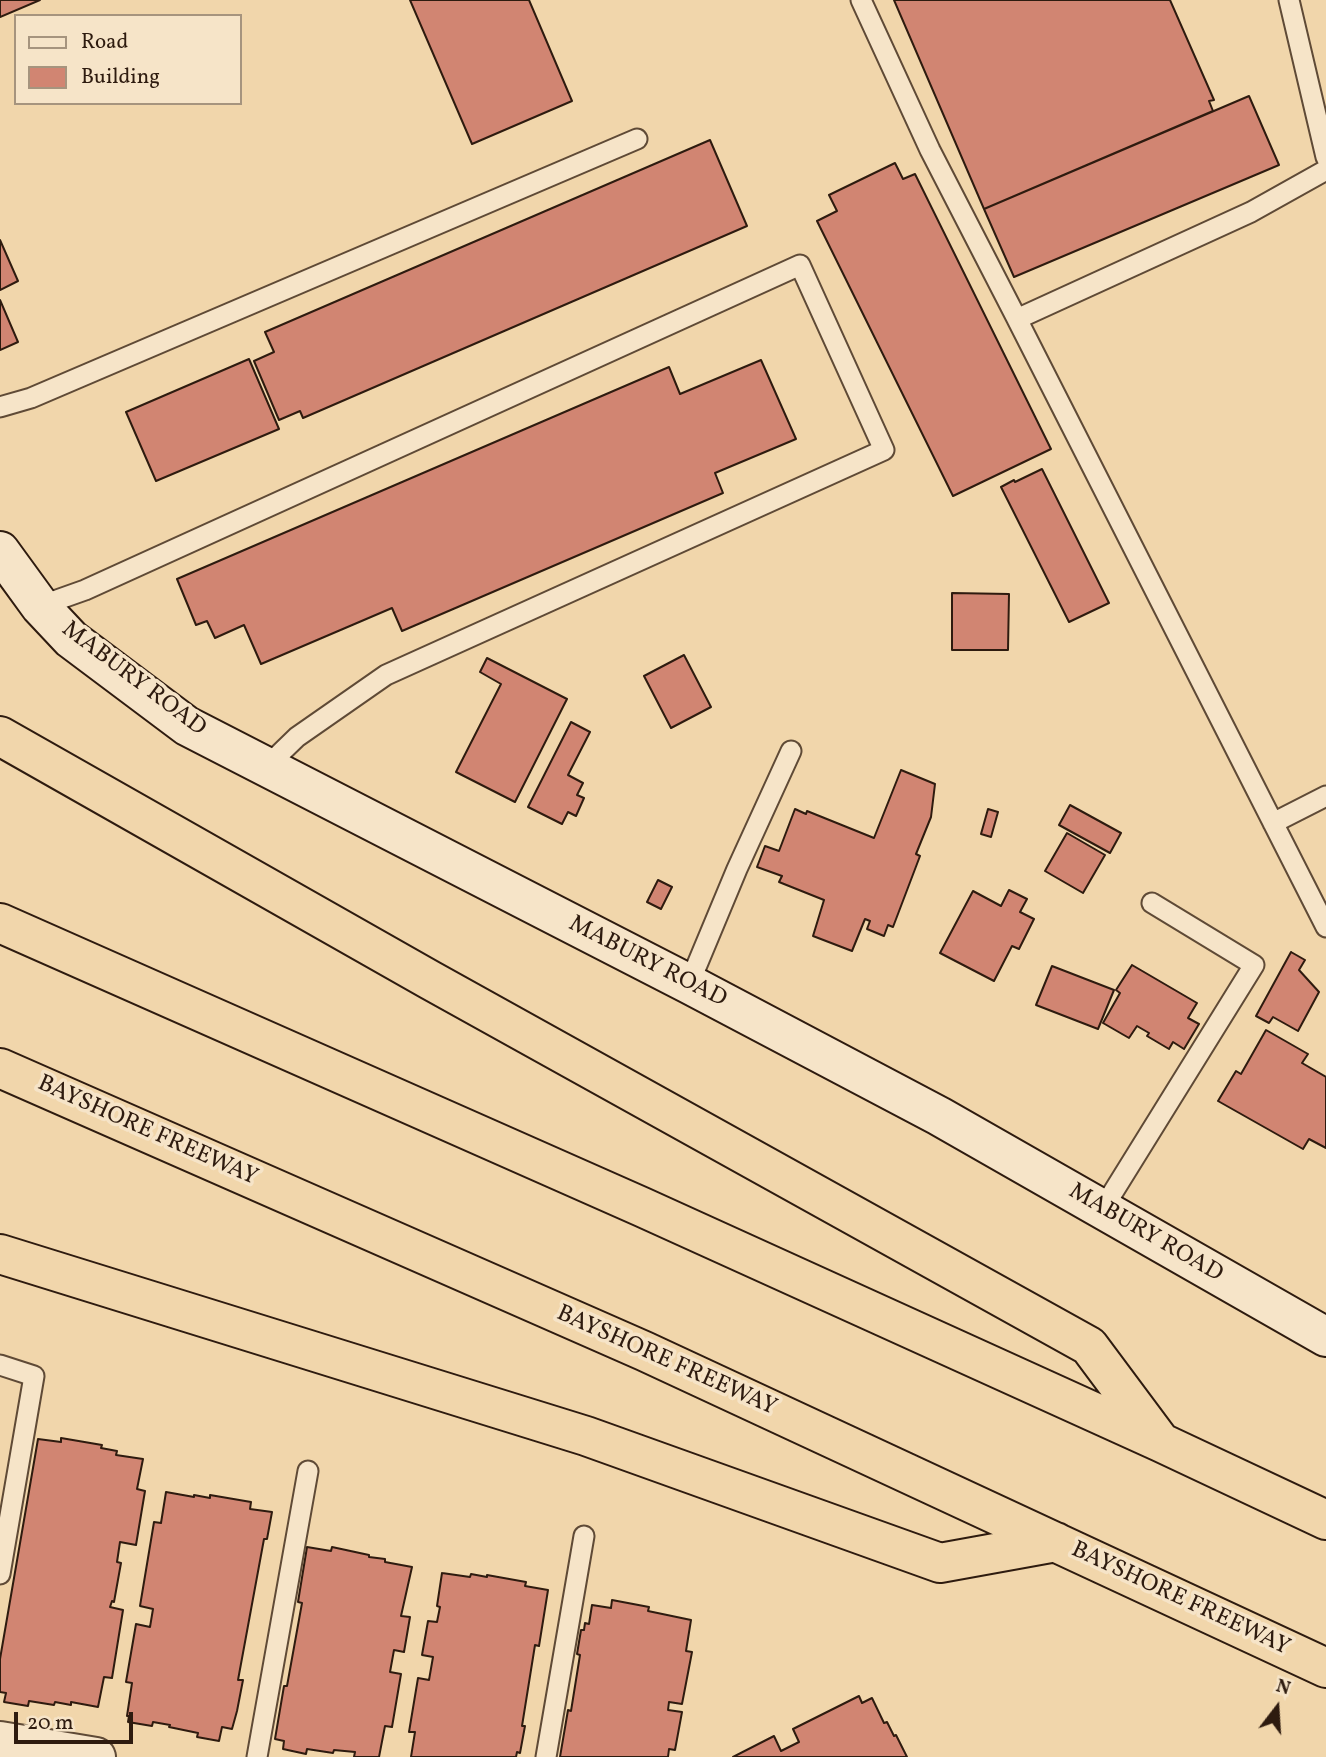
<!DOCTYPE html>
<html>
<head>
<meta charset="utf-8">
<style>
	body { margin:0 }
	#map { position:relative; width:1326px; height:1757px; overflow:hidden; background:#f1d6ab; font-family:Vollkorn,serif }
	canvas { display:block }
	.legend { position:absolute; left:14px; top:14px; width:228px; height:91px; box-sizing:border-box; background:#f6e4c8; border:2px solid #a6947e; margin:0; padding:9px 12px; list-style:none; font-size:21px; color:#2e1b0f }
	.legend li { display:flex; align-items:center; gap:14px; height:35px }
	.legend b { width:35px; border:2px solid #a6947e }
	.north { position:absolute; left:1242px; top:1673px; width:70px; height:70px; -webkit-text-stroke:5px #f6e4c8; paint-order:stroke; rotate:17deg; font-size:19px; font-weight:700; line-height:28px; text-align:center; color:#2e1b0f }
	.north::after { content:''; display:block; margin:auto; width:24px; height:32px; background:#2e1b0f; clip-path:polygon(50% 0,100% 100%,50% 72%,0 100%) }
	.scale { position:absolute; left:14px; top:1712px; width:119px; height:32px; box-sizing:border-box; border:4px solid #2e1b0f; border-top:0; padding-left:9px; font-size:21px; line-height:24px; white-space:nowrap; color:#2e1b0f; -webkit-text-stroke:5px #f6e4c8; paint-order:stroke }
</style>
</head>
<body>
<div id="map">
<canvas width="1326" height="1757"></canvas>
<ul class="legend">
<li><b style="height:9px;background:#f6e4c8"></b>Road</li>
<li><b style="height:19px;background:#d18572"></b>Building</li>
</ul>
<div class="north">N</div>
<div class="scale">20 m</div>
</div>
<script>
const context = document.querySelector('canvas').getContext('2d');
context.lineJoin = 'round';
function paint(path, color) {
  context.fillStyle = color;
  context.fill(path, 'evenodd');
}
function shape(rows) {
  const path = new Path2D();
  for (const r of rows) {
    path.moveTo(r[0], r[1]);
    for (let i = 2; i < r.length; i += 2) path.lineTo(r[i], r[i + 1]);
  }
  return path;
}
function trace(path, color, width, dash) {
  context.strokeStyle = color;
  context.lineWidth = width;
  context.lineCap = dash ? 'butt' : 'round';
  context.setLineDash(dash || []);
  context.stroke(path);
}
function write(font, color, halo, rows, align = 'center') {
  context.font = font + ' Vollkorn,serif';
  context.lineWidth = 7;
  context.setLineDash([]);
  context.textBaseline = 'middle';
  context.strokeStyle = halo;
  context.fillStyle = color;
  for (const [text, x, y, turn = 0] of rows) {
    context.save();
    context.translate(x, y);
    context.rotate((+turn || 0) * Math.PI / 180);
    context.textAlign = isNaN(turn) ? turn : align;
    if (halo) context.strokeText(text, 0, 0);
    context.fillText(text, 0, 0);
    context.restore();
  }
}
const building = shape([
	[0,0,40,0,0,17,0,0],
	[410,0,529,0,572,101,472,144,410,0],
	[894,0,1170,0,1214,100,1209,101,1213,111,984,209,894,0],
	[1249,96,1279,165,1014,277,984,209,1249,96],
	[710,140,747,226,303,418,300,411,279,420,254,361,274,352,265,332,710,140],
	[895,163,903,179,915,174,1051,449,953,496,817,221,837,211,829,195,895,163],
	[0,240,18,281,0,290,0,240],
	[0,300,18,342,0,350,0,300],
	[249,359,279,429,156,481,126,412,249,359],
	[761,360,796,439,715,473,723,493,402,631,392,608,261,664,244,625,215,638,207,621,196,625,177,579,669,367,680,394,761,360],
	[1042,469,1109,603,1069,622,1001,487,1014,480,1015,482,1042,469],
	[952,593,1009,594,1008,650,952,650,952,593],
	[684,655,711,707,671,728,644,676,684,655],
	[487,658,567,699,515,802,456,772,501,684,480,672,487,658],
	[571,722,590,732,568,775,583,783,577,795,584,798,576,816,568,812,562,824,528,807,571,722],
	[901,770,935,784,931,817,916,854,920,856,893,927,888,925,884,936,867,929,870,921,865,919,852,951,813,936,824,900,779,882,782,876,757,867,765,846,779,851,795,809,806,814,807,811,874,838,901,770],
	[1070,805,1121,833,1110,853,1059,825,1070,805],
	[988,809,998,812,991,837,981,834,988,809],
	[1067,833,1105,855,1083,893,1045,871,1067,833],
	[658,880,672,887,661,909,647,902,658,880],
	[1009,890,1027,899,1020,912,1034,919,1019,949,1012,946,994,981,940,953,973,891,1001,906,1009,890],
	[1291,952,1305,960,1299,970,1319,992,1298,1031,1273,1017,1269,1023,1256,1016,1291,952],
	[1132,965,1197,1003,1188,1018,1199,1024,1184,1049,1173,1042,1169,1049,1147,1036,1149,1033,1137,1026,1129,1038,1103,1023,1120,993,1116,990,1132,965],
	[1052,966,1114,990,1098,1029,1036,1005,1052,966],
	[1266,1030,1308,1054,1302,1063,1326,1077,1326,1148,1309,1139,1303,1149,1218,1101,1236,1071,1241,1074,1266,1030],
	[61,1438,102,1445,101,1448,117,1451,116,1455,143,1459,137,1489,145,1491,136,1545,120,1542,117,1562,121,1563,114,1602,112,1601,110,1607,123,1610,112,1678,104,1677,98,1707,71,1702,71,1705,55,1702,54,1705,29,1701,28,1706,4,1702,6,1693,0,1692,0,1659,38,1439,61,1442,61,1438],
	[166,1492,194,1497,194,1495,210,1498,210,1495,251,1502,250,1509,272,1512,267,1539,264,1539,238,1680,243,1680,237,1711,232,1729,222,1727,219,1741,197,1737,198,1733,169,1727,170,1725,153,1722,152,1726,128,1722,129,1716,127,1716,132,1683,126,1682,136,1624,150,1627,153,1609,140,1606,154,1522,161,1523,166,1492],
	[307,1547,331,1551,332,1547,369,1555,369,1557,385,1559,385,1562,412,1567,401,1616,410,1617,404,1652,394,1650,390,1672,401,1674,392,1727,385,1726,379,1757,354,1757,355,1752,334,1750,333,1753,307,1749,306,1754,283,1749,284,1741,275,1739,284,1686,287,1686,302,1603,298,1602,307,1547],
	[442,1573,470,1577,471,1574,487,1577,487,1575,526,1582,525,1586,548,1590,539,1646,535,1645,522,1726,525,1726,520,1753,517,1752,516,1757,411,1757,415,1732,409,1732,418,1678,429,1680,433,1657,422,1655,428,1621,437,1622,440,1607,437,1606,442,1573],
	[612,1600,649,1607,648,1611,691,1620,686,1651,692,1652,682,1704,669,1702,668,1710,682,1712,675,1750,669,1749,668,1757,560,1757,568,1710,571,1711,580,1655,577,1654,581,1630,584,1630,585,1623,589,1624,592,1605,611,1608,612,1600],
	[859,1696,862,1703,872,1698,884,1723,887,1722,894,1736,896,1735,907,1757,733,1757,774,1736,781,1751,799,1742,793,1729,859,1696]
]);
paint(building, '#d18572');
trace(building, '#2e1b0f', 2);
const lane = shape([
	[861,0,930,150,1017,319],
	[1289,0,1326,157],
	[1326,170,1251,212,1017,319,1326,927],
	[0,407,31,398,637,139],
	[40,606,85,590,800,265,884,450,386,675,297,737,265,768],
	[1273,823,1326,796],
	[689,984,737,869,791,751],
	[1102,1210,1254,965,1152,903],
	[0,1365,34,1376,0,1574],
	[257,1757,308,1471],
	[546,1757,584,1536]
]);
const street = shape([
	[0,1741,96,1757]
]);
const secondary = shape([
	[0,551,40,606,71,639,187,726,689,984,939,1116,1326,1337]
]);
const highway = shape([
	[0,736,430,980,1089,1346,1159,1440],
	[0,923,642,1207,1160,1442,1326,1520],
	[0,1068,644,1351,1326,1668],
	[0,1254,586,1436,940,1563,1056,1542]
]);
trace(lane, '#5f4a36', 23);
trace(street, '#5f4a36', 42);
trace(secondary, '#2e1b0f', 42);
trace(highway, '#2e1b0f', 42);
trace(lane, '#f6e4c8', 19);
trace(street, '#f6e4c8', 38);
trace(secondary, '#f6e4c8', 38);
trace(highway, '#f1d6ab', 38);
write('24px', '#2e1b0f', '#f6e4c8', [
	["MABURY ROAD",133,680,37],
	["MABURY ROAD",647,963,27],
	["BAYSHORE FREEWAY",147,1132,24],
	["MABURY ROAD",1145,1234,30],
	["BAYSHORE FREEWAY",666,1362,24],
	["BAYSHORE FREEWAY",1180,1600,25]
]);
</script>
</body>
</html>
